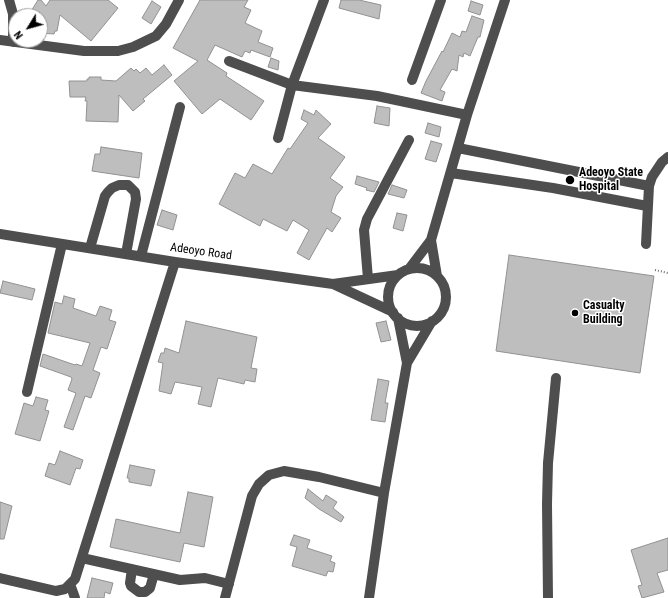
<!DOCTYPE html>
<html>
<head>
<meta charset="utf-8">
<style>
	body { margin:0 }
	#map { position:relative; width:668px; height:598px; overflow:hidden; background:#fff; font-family:"Roboto Condensed",sans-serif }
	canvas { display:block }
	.north { position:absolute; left:8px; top:8px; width:40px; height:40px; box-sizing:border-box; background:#fff; border:1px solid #999; border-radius:50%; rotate:233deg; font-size:11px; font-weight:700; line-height:16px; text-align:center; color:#000 }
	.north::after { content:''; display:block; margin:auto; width:14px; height:18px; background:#000; clip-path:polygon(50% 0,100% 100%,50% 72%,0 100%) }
</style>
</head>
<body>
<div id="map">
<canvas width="668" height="598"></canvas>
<div class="north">N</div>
</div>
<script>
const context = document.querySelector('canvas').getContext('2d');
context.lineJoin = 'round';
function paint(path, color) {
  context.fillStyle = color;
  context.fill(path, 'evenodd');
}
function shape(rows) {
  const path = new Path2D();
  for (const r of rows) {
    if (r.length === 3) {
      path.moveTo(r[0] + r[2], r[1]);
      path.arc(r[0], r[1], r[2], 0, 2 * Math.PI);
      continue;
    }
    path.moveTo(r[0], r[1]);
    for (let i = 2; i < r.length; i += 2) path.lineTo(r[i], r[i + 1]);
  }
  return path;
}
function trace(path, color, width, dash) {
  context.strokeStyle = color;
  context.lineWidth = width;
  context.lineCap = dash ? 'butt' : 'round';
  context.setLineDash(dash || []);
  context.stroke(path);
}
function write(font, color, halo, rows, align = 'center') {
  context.font = font + ' "Roboto Condensed",sans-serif';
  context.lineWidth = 3;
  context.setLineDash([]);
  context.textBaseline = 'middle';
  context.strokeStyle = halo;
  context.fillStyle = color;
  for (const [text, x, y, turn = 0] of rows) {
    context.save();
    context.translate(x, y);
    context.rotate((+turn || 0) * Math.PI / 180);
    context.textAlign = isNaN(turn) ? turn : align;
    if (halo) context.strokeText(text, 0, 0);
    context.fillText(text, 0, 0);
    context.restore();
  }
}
const building = shape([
	[38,0,41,0,46,6,50,0,108,0,118,8,91,41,60,15,57,31,55,31,54,34,40,33,40,16,28,16,38,0],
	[200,0,248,0,244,7,251,10,245,23,262,31,258,42,273,48,270,57,251,50,250,53,245,51,242,57,215,45,207,60,227,73,226,76,264,101,251,120,220,99,202,114,174,81,198,61,173,48,200,0],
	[341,0,359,0,381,5,379,19,339,8,341,0],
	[152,1,161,7,151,24,142,18,152,1],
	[471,1,483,5,480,15,468,11,471,1],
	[472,16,484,20,480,37,478,37,470,56,464,53,463,57,459,55,457,71,452,69,440,90,445,92,442,101,421,93,426,81,442,51,443,52,452,33,460,37,462,31,466,32,472,16],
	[271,58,279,61,278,70,268,67,271,58],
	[164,65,172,75,143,99,145,101,133,111,119,95,118,122,86,121,87,101,85,101,86,97,70,97,69,81,87,81,87,79,89,79,89,77,101,77,101,80,116,81,131,68,134,71,136,69,140,73,146,68,152,75,164,65],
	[377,106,390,108,389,126,374,123,377,106],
	[304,110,314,115,316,110,331,124,318,138,345,157,330,178,343,187,336,196,331,212,341,218,332,232,327,228,309,260,297,253,309,230,293,220,287,231,263,219,260,226,219,204,235,173,245,178,253,164,272,174,288,148,290,149,308,123,301,119,304,110],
	[428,123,441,127,439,137,425,133,428,123],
	[431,141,442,144,436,162,425,159,431,141],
	[101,147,142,153,139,178,92,171,95,154,100,154,101,147],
	[357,176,379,182,374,192,366,190,367,188,355,184,357,176],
	[392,185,407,190,404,198,388,194,392,185],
	[162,210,177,215,173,230,157,225,162,210],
	[397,213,407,215,403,231,393,228,397,213],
	[509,255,654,276,640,373,496,351,509,255],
	[3,281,35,289,32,300,0,293,3,281],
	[64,296,75,299,73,308,96,316,100,306,112,310,109,320,116,322,107,349,101,347,93,370,100,373,91,398,85,396,73,430,64,427,76,393,68,390,72,379,71,377,40,366,43,354,75,365,76,364,82,366,90,343,48,333,55,302,62,304,64,296],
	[186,321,257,337,251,368,257,369,255,382,245,380,244,384,218,378,211,407,198,404,202,387,175,382,171,394,159,391,163,363,158,362,161,353,164,353,165,348,179,353,186,321],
	[386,321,391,340,381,342,376,323,386,321],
	[378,379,389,381,385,403,388,403,385,422,371,420,378,379],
	[36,397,48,400,45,410,49,411,40,441,15,434,24,403,33,406,36,397],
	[60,451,83,460,80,469,76,468,70,485,45,476,49,463,55,465,60,451],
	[130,465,155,470,151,486,129,482,129,478,127,478,130,465],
	[308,489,323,501,326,495,337,502,333,508,344,517,341,522,319,509,305,498,308,489],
	[188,492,213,497,204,547,184,543,180,562,110,547,116,519,180,533,188,492],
	[0,502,12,506,4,539,0,539,0,502],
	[294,535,310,540,307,548,332,556,330,561,335,563,333,572,328,571,326,576,292,566,297,547,290,545,294,535],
	[668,538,668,570,657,573,664,592,642,598,638,586,642,585,631,550,668,538],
	[92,578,113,583,110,594,105,592,104,598,87,598,92,578]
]);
paint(building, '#bebebe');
trace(building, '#929292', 1);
trace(shape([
	[655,270,668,273]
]), '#707070', 2, [1, 2]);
trace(shape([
	[9,0,13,14,13,42],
	[0,40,84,51,118,51,133,47,156,36,166,24,179,0],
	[229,61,292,85,377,96,467,115],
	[412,80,441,0],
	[278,138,292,85,324,0],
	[458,148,649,186],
	[451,173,553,188,647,206],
	[0,234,175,262,333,284,393,312],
	[431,240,437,276],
	[646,244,649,186,652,177,662,162,668,157],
	[90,248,105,196,108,192,112,188,119,185,128,185,135,192,136,199,126,254],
	[141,256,180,107],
	[417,297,29],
	[409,269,431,240,467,115,505,0],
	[368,279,364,230,367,219,409,140],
	[333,284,398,275],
	[407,363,432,321],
	[27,392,62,244],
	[82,558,180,580,205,578,229,584],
	[132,569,130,583,131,586,139,592,145,592,150,588,154,574],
	[0,578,56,591,65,589,75,579,175,262],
	[70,584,75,598],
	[225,598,252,496,259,484,269,475,284,471,319,477,384,493],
	[369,598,384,493,407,363,398,318],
	[548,598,547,504,548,463,556,378]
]), '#4e4e4e', 10);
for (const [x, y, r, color] of [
	[570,180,5,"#000"],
	[575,313,4,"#000"]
]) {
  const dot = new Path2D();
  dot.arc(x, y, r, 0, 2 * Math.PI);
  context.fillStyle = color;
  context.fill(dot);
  trace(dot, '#fff', 1.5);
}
write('bold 12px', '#000', '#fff', [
	["Adeoyo State",579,173],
	["Hospital",579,187],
	["Casualty",583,306],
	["Building",583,320]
], 'left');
write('12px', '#000', '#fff', [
	["Adeoyo Road",201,252,8]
]);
</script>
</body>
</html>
